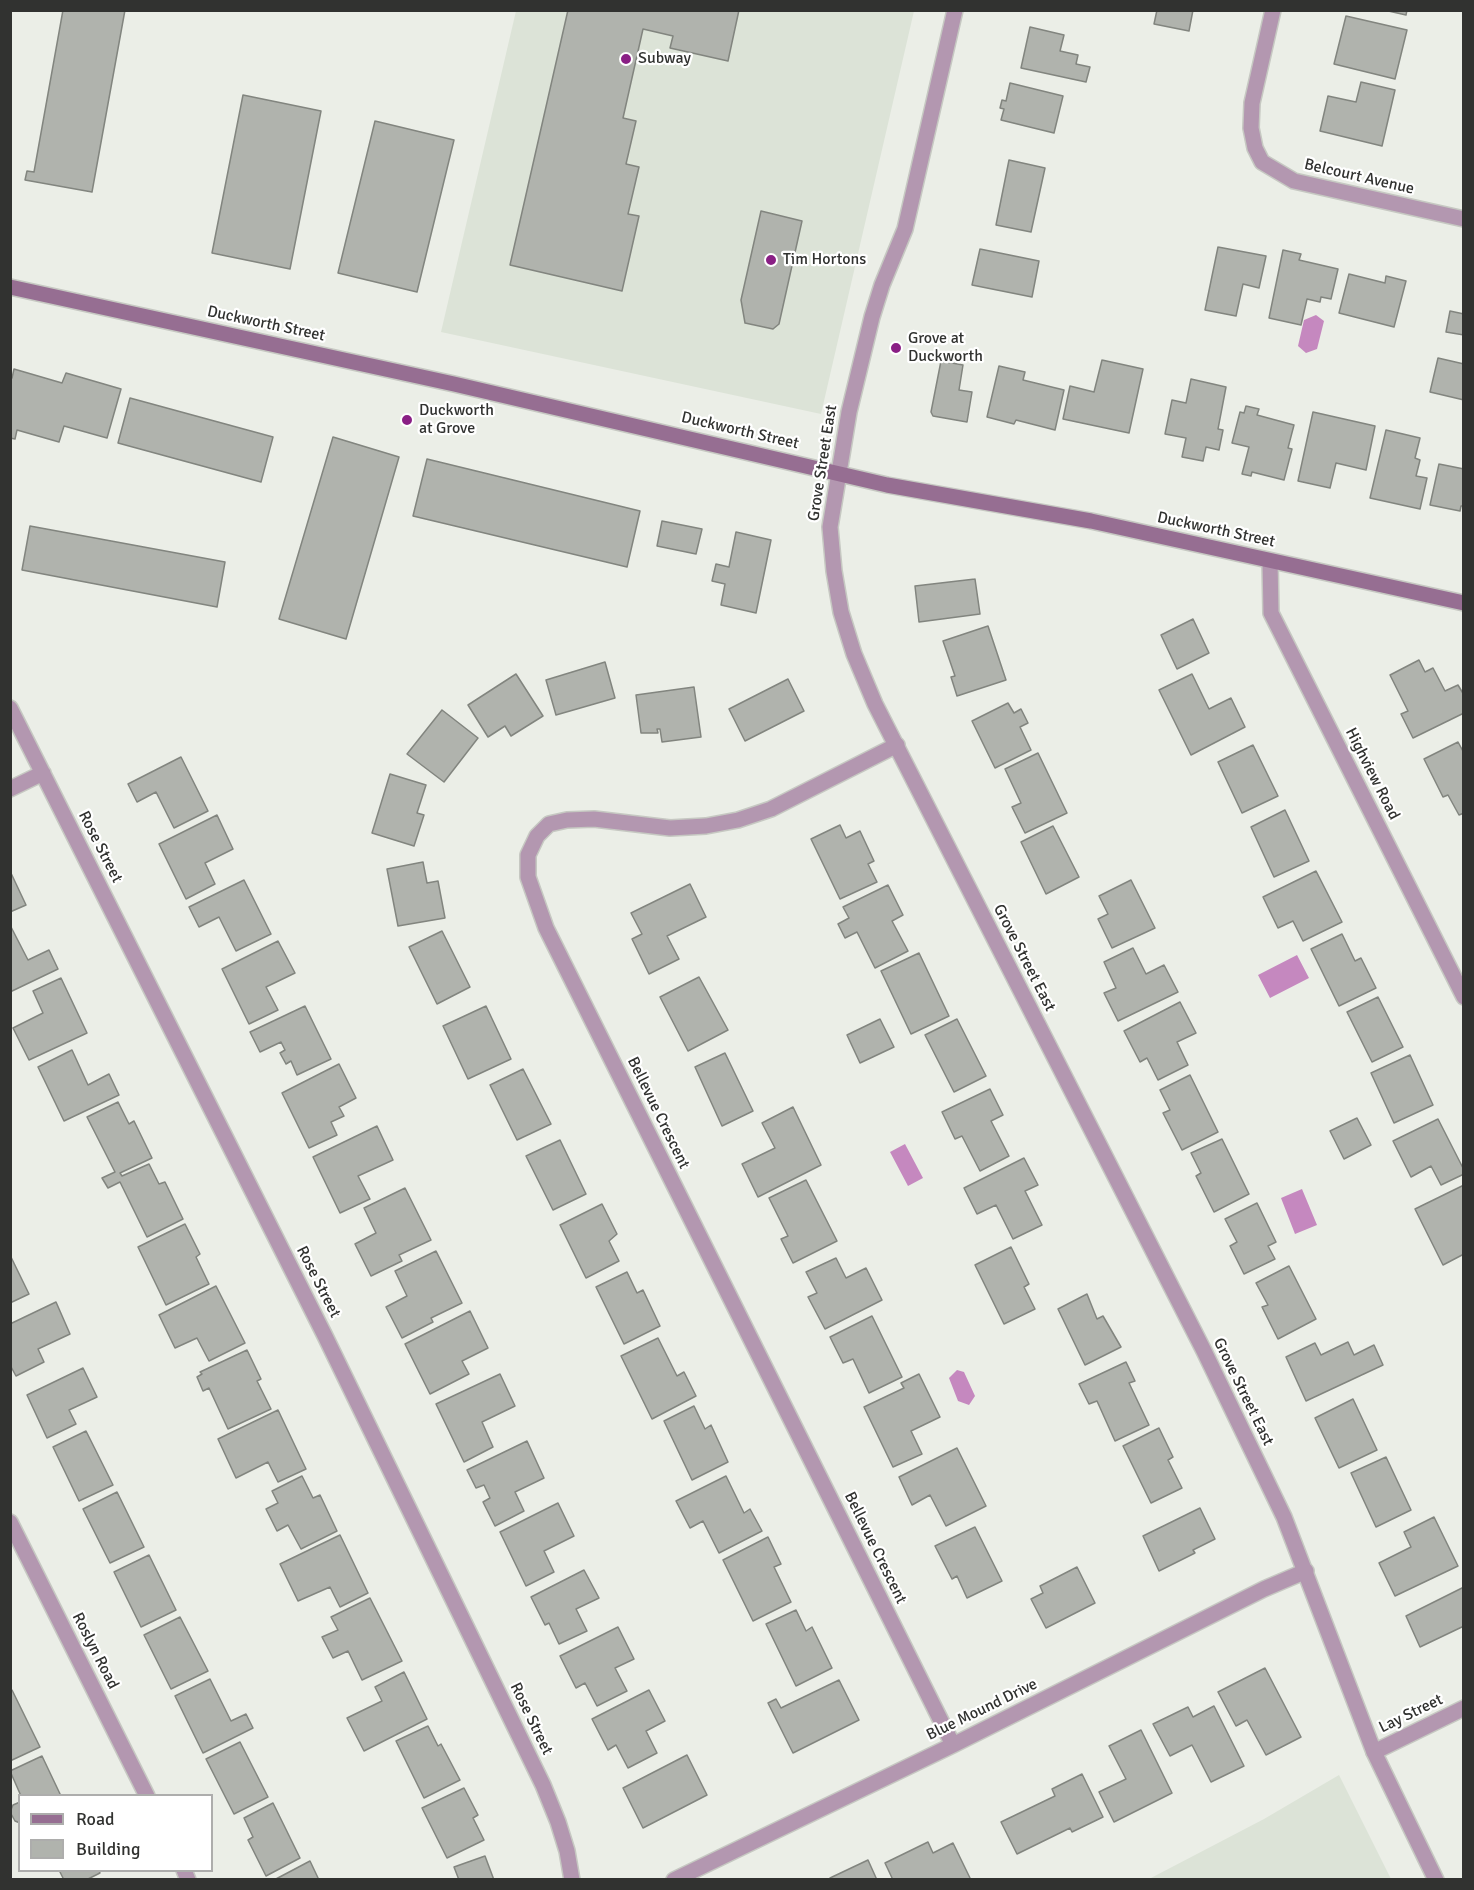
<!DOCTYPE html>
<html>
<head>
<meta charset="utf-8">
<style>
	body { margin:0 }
	#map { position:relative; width:1474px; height:1890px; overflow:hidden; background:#ebeee7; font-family:Signika,sans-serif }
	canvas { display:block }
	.frame { position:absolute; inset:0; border:12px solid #313230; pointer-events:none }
	.legend { position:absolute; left:18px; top:1794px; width:195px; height:78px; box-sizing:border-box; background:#fff; border:2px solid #adadac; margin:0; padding:8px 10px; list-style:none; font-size:18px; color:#313230 }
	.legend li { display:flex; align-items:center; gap:12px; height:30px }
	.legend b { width:30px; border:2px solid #adadac }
</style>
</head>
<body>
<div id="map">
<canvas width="1474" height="1890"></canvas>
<div class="frame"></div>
<ul class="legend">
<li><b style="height:8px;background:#966e92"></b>Road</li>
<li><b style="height:16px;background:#b0b3ad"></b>Building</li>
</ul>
</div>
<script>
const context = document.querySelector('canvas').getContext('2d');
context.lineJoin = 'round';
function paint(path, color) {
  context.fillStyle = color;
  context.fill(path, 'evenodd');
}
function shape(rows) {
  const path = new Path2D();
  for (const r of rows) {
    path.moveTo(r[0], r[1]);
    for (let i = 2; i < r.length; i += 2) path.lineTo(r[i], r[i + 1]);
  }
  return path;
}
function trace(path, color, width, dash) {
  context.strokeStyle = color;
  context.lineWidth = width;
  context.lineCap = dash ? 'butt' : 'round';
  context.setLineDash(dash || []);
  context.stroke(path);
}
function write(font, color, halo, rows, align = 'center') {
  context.font = font + ' Signika,sans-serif';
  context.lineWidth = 4.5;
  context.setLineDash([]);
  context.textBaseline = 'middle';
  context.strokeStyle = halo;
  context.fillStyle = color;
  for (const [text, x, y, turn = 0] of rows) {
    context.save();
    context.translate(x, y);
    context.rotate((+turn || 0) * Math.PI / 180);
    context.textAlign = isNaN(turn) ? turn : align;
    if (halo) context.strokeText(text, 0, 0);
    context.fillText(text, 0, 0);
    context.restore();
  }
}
paint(shape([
	[516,11,914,11,821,414,441,332],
	[1339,1775,1391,1879,1149,1879,1264,1819]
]), '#dce3d7');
paint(shape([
	[1316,315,1324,321,1317,349,1306,353,1298,346,1304,320],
	[1297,955,1309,978,1270,998,1258,975],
	[905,1144,923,1178,908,1186,890,1152],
	[1302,1189,1317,1225,1295,1234,1281,1198],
	[957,1370,964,1372,975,1396,969,1405,958,1401,949,1378]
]), '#c588bf');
const building = shape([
	[63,10,125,10,92,192,25,180,27,171,34,172,63,10],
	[568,10,739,10,728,61,670,48,673,36,643,29,623,118,636,121,626,164,639,167,628,214,639,216,622,291,510,265,568,10],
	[1157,10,1193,10,1189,31,1154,24,1157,10],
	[1384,10,1407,10,1406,15,1384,10],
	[1346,16,1407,30,1395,79,1334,64,1346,16],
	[1030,27,1064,35,1060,51,1078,55,1076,64,1090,67,1086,82,1021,68,1030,27],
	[1361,82,1395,90,1382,146,1320,131,1328,96,1356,102,1361,82],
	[1010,83,1063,96,1054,133,1001,120,1004,109,1000,108,1002,100,1006,101,1010,83],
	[243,95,321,111,290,269,212,253,243,95],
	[375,121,454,140,417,292,338,273,375,121],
	[1009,160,1045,168,1031,232,996,225,1009,160],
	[761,211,802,221,779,324,773,329,745,323,741,300,761,211],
	[1218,247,1266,256,1259,288,1243,284,1236,316,1205,310,1218,247],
	[980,249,1039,261,1032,297,972,285,980,249],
	[1283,250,1301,254,1299,260,1338,269,1331,299,1321,297,1320,302,1307,299,1301,325,1269,318,1283,250],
	[1349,274,1385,283,1386,276,1406,281,1394,327,1339,313,1349,274],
	[1450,311,1464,314,1464,335,1446,332,1450,311],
	[1438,358,1464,364,1464,400,1430,392,1438,358],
	[1102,360,1143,369,1129,433,1063,419,1070,386,1094,392,1102,360],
	[941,361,963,365,959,390,972,392,967,422,933,416,931,412,941,361],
	[999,366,1025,372,1023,380,1064,390,1055,430,1016,420,1014,424,987,417,999,366],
	[14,369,62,383,66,373,121,389,107,438,64,426,59,442,17,430,15,439,10,438,10,378,12,378,14,369],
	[1191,379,1226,387,1218,429,1223,430,1219,450,1206,447,1203,461,1182,457,1186,438,1165,434,1172,400,1186,403,1191,379],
	[130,398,273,437,261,482,118,443,130,398],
	[1246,406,1259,409,1257,415,1294,425,1288,448,1292,449,1284,480,1252,472,1251,476,1242,474,1249,447,1232,443,1240,412,1244,413,1246,406],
	[1313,412,1375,426,1366,470,1336,463,1330,488,1298,481,1313,412],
	[1386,430,1420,438,1415,458,1420,460,1416,476,1427,478,1420,509,1370,498,1386,430],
	[333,437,399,457,346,639,279,619,333,437],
	[427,459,640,511,627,567,413,516,427,459],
	[1439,464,1464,469,1464,506,1461,506,1460,511,1430,505,1439,464],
	[662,521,702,529,696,554,657,546,662,521],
	[30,526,225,562,217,607,22,570,30,526],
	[736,532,771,540,756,613,721,605,725,584,712,581,716,564,729,567,736,532],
	[975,579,980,614,919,622,915,586,975,579],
	[1193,619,1209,653,1177,669,1161,635,1193,619],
	[988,626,1006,680,957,696,951,677,955,676,943,641,988,626],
	[1419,660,1425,672,1433,668,1445,691,1458,685,1464,695,1464,713,1413,738,1401,714,1408,711,1390,675,1419,660],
	[605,662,615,698,556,715,546,680,605,662],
	[516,674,543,716,511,736,505,726,488,737,468,705,516,674],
	[1192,674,1209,709,1231,698,1245,727,1191,755,1159,690,1192,674],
	[788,679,804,711,745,741,729,709,788,679],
	[694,687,701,737,662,742,660,729,657,729,658,733,641,733,636,695,694,687],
	[1008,703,1014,713,1021,709,1028,723,1020,727,1031,750,995,768,972,721,1008,703],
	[442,710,478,738,444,782,407,754,442,710],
	[1458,742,1464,753,1464,813,1459,815,1448,795,1443,797,1424,759,1458,742],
	[1253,745,1278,796,1242,813,1218,762,1253,745],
	[1038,753,1067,813,1025,833,1012,807,1021,803,1005,769,1038,753],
	[181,757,208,811,174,828,156,792,137,802,128,784,181,757],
	[390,774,426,785,417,813,424,815,414,846,372,833,390,774],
	[1285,810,1309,861,1274,877,1251,827,1285,810],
	[217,815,233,849,205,863,215,884,186,899,159,844,217,815],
	[840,825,846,838,860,831,874,861,868,864,877,882,840,899,811,839,840,825],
	[1053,826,1079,877,1046,894,1021,842,1053,826],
	[423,862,427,883,438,881,445,918,398,926,387,869,423,862],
	[10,871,26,905,10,912,10,871],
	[1316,871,1342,922,1303,941,1293,921,1278,928,1263,897,1316,871],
	[244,880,271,934,236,951,219,917,199,927,189,907,244,880],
	[1131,880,1155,928,1112,948,1098,919,1108,914,1099,896,1131,880],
	[690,884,706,917,667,936,679,959,649,974,632,939,642,934,631,913,690,884],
	[888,885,903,915,892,921,908,951,875,968,857,932,845,938,838,924,849,918,843,907,888,885],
	[10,925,28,960,49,950,58,969,10,992,10,925],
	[442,931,470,987,437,1004,409,947,442,931],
	[1342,934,1355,961,1361,958,1376,988,1339,1006,1311,949,1342,934],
	[278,941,295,973,266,987,278,1010,249,1024,222,969,278,941],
	[1133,948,1146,974,1164,965,1178,992,1118,1021,1104,993,1116,988,1104,962,1133,948],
	[919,953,949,1016,911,1034,881,971,919,953],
	[699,977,728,1030,688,1051,660,997,699,977],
	[61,978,87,1033,29,1060,13,1028,43,1013,33,991,61,978],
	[1378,997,1403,1047,1372,1062,1347,1012,1378,997],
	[1180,1002,1196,1033,1177,1042,1188,1065,1158,1080,1147,1058,1140,1062,1124,1031,1180,1002],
	[305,1006,331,1059,297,1075,291,1061,286,1064,280,1053,285,1050,281,1042,260,1052,250,1032,305,1006],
	[486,1006,511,1059,468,1079,443,1026,486,1006],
	[880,1019,894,1047,860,1063,847,1035,880,1019],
	[957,1019,986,1076,954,1092,925,1035,957,1019],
	[72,1050,88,1085,109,1074,119,1095,64,1121,38,1067,72,1050],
	[725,1053,753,1111,722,1126,695,1067,725,1053],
	[1410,1055,1433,1105,1394,1123,1371,1073,1410,1055],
	[339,1064,356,1098,339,1107,344,1116,331,1122,337,1135,309,1148,282,1093,339,1064],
	[523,1069,551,1124,517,1140,490,1085,523,1069],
	[1190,1075,1218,1132,1182,1150,1163,1113,1170,1110,1160,1090,1190,1075],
	[990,1089,1003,1115,991,1121,1009,1156,980,1171,962,1136,955,1139,942,1112,990,1089],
	[118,1102,129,1124,134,1121,152,1158,120,1173,122,1176,149,1164,159,1184,165,1182,183,1219,147,1237,120,1182,108,1188,102,1178,115,1172,87,1117,118,1102],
	[793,1107,821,1165,758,1197,742,1164,775,1148,762,1123,793,1107],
	[1357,1118,1371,1145,1344,1159,1330,1131,1357,1118],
	[1438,1119,1464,1170,1464,1174,1441,1185,1431,1166,1411,1177,1393,1141,1438,1119],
	[377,1126,393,1160,358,1176,370,1199,340,1213,313,1157,377,1126],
	[1222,1139,1249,1194,1214,1212,1196,1176,1201,1173,1191,1153,1222,1139],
	[560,1140,586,1194,553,1210,526,1156,560,1140],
	[1024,1158,1038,1185,1025,1191,1042,1225,1013,1239,996,1205,977,1214,964,1188,1024,1158],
	[806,1180,837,1241,793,1263,781,1239,788,1236,769,1198,806,1180],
	[1464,1185,1464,1254,1443,1265,1415,1209,1464,1185],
	[405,1188,431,1240,399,1255,402,1261,371,1276,355,1244,376,1233,364,1208,405,1188],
	[1257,1203,1276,1242,1268,1246,1275,1259,1244,1274,1230,1246,1237,1242,1225,1219,1257,1203],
	[602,1204,617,1234,609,1241,619,1261,586,1278,560,1225,602,1204],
	[185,1224,200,1254,196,1257,209,1284,166,1305,138,1247,185,1224],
	[1011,1247,1029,1284,1024,1287,1035,1309,1004,1324,975,1265,1011,1247],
	[436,1251,462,1303,431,1318,433,1322,402,1338,386,1307,407,1296,395,1271,436,1251],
	[10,1255,29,1294,10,1303,10,1255],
	[836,1258,846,1278,866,1268,882,1300,825,1329,808,1297,817,1293,806,1272,836,1258],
	[1289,1266,1316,1319,1278,1339,1262,1307,1268,1305,1256,1283,1289,1266],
	[627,1272,637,1293,643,1290,660,1326,624,1344,596,1287,627,1272],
	[216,1286,245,1343,209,1361,197,1338,175,1348,159,1315,216,1286],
	[1087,1294,1097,1319,1103,1316,1121,1347,1085,1365,1058,1309,1087,1294],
	[56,1302,70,1334,38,1349,44,1362,16,1376,10,1365,10,1324,56,1302],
	[470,1311,488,1348,462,1361,469,1374,430,1394,405,1344,470,1311],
	[872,1316,902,1377,869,1393,853,1359,843,1363,830,1337,872,1316],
	[658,1338,677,1376,684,1372,696,1396,652,1419,621,1356,658,1338],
	[1348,1342,1354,1355,1374,1345,1383,1365,1306,1401,1286,1357,1315,1343,1321,1355,1348,1342],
	[247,1350,261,1379,257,1381,271,1409,228,1429,209,1388,203,1391,197,1377,202,1374,200,1372,247,1350],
	[1126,1362,1135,1381,1129,1383,1149,1425,1115,1441,1097,1401,1089,1404,1079,1384,1126,1362],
	[83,1368,97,1397,69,1410,76,1424,47,1438,27,1395,83,1368],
	[500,1374,515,1406,482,1422,493,1447,464,1462,436,1404,500,1374],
	[919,1374,940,1417,911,1431,922,1454,893,1467,864,1407,904,1388,901,1383,919,1374],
	[1353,1399,1377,1450,1339,1468,1315,1418,1353,1399],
	[694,1406,705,1429,711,1425,728,1462,692,1480,664,1421,694,1406],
	[278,1410,306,1469,278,1482,268,1462,236,1478,218,1439,278,1410],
	[1159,1428,1173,1457,1168,1460,1182,1488,1151,1503,1123,1446,1159,1428],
	[86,1431,113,1485,79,1501,53,1447,86,1431],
	[527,1441,544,1478,515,1492,524,1511,495,1526,483,1502,490,1498,484,1485,476,1488,467,1470,527,1441],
	[957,1448,986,1506,946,1526,930,1495,912,1505,899,1477,957,1448],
	[1386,1457,1411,1510,1376,1527,1351,1473,1386,1457],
	[302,1476,313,1498,320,1495,337,1531,301,1549,288,1525,277,1531,266,1509,278,1503,272,1491,302,1476],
	[726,1476,744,1513,750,1509,762,1531,719,1553,703,1521,690,1528,676,1501,726,1476],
	[117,1492,144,1547,110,1563,83,1509,117,1492],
	[558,1503,574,1536,544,1551,554,1572,526,1586,500,1532,558,1503],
	[1200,1508,1215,1539,1193,1550,1195,1553,1159,1571,1143,1536,1200,1508],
	[1434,1517,1458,1566,1395,1596,1379,1563,1411,1547,1404,1532,1434,1517],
	[975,1527,1002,1581,967,1598,957,1576,952,1579,935,1546,975,1527],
	[340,1535,368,1593,340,1607,330,1587,298,1601,280,1564,340,1535],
	[768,1537,781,1564,774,1567,791,1602,753,1621,723,1560,768,1537],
	[149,1555,176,1610,141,1627,114,1572,149,1555],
	[1077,1567,1095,1603,1046,1628,1031,1599,1043,1593,1040,1586,1077,1567],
	[584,1570,599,1598,576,1609,587,1631,559,1644,549,1623,545,1625,531,1597,584,1570],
	[1464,1587,1464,1626,1420,1647,1406,1616,1464,1587],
	[370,1598,402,1661,362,1680,348,1651,333,1658,322,1637,338,1630,331,1617,370,1598],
	[796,1610,806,1631,812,1627,832,1668,796,1686,766,1624,796,1610],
	[180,1617,208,1671,171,1689,144,1635,180,1617],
	[618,1627,634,1659,615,1668,627,1691,597,1706,585,1683,576,1688,560,1656,618,1627],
	[1265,1668,1301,1737,1266,1755,1247,1720,1236,1726,1218,1692,1265,1668],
	[404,1672,427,1719,364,1751,347,1718,382,1701,375,1687,404,1672],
	[210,1679,231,1721,246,1714,253,1728,203,1753,175,1696,210,1679],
	[839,1680,859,1720,793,1753,768,1703,776,1699,781,1708,839,1680],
	[10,1690,12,1690,40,1747,10,1761,10,1690],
	[649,1690,665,1721,646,1731,657,1753,628,1768,616,1745,608,1750,592,1719,649,1690],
	[1214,1706,1244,1766,1211,1782,1192,1745,1170,1756,1153,1724,1188,1707,1193,1717,1214,1706],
	[428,1726,438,1746,441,1744,460,1780,424,1798,396,1741,428,1726],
	[1141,1730,1172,1793,1114,1822,1099,1792,1126,1779,1109,1746,1141,1730],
	[240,1742,268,1797,234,1814,206,1759,240,1742],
	[687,1755,707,1795,643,1828,623,1788,687,1755],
	[42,1756,61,1796,21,1796,10,1771,42,1756],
	[1082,1774,1103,1817,1072,1832,1070,1828,1017,1854,1001,1822,1055,1796,1052,1789,1082,1774],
	[464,1788,478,1815,473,1818,484,1840,447,1858,422,1808,464,1788],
	[20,1802,20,1823,15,1821,10,1812,13,1805,20,1802],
	[273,1803,300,1858,266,1876,248,1840,253,1837,244,1818,273,1803],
	[928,1842,933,1853,953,1843,970,1878,967,1880,893,1880,885,1863,928,1842],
	[485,1856,494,1880,459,1880,454,1867,485,1856],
	[868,1860,877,1880,831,1880,830,1878,868,1860],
	[310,1861,319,1880,274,1880,310,1861],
	[59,1870,98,1870,100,1873,86,1880,64,1880,59,1870]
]);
paint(building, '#b0b3ad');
trace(building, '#82857f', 1.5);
const minor = shape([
	[1273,10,1252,103,1251,128,1255,148,1262,162,1294,181,1464,219],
	[1270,561,1271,613,1464,997],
	[10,708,325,1336,543,1785,558,1822,567,1851,572,1880],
	[897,745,771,809,738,820,706,826,670,828,594,819,567,820,549,824,537,836,528,855,528,877,546,928,953,1745],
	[10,789,43,773],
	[10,1522,147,1796],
	[1374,1752,1464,1708],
	[184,1870,188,1880],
	[674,1880,953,1745,1264,1589,1306,1571]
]);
const tertiary = shape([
	[955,10,905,229,882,285,872,317,849,412,830,527,834,571,841,612,854,654,875,704,1204,1351,1284,1517,1374,1752,1436,1880]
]);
const secondary = shape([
	[10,287,454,384,887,485,1091,521,1464,603]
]);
trace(minor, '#c6c8c2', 18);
trace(tertiary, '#c6c8c2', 18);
trace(secondary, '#c6c8c2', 18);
trace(minor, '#b397b0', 15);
trace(tertiary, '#b397b0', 15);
trace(secondary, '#966e92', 15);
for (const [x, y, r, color] of [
	[626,59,6,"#8a1f85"],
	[771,260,6,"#8a1f85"],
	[896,348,6,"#8a1f85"],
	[407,420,6,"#8a1f85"]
]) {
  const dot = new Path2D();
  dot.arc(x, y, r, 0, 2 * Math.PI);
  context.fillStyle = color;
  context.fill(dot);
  trace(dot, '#fff', 2);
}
write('16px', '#313230', '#fff', [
	["Subway",638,59],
	["Tim Hortons",783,260],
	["Grove at",908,339],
	["Duckworth",908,357],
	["Duckworth",419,411],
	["at Grove",419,429]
], 'left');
write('16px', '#313230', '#fff', [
	["Belcourt Avenue",1359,177,13],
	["Duckworth Street",266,324,12],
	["Duckworth Street",740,431,13],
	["Grove Street East",823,463,-81],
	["Duckworth Street",1216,530,12],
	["Highview Road",1372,774,63],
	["Rose Street",100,847,63],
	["Grove Street East",1024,958,63],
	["Bellevue Crescent",658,1113,64],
	["Rose Street",318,1282,63],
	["Grove Street East",1243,1392,64],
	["Bellevue Crescent",875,1548,64],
	["Roslyn Road",95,1651,63],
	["Blue Mound Drive",982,1710,-26],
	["Lay Street",1411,1714,-26],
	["Rose Street",531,1719,64]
]);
</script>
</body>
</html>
